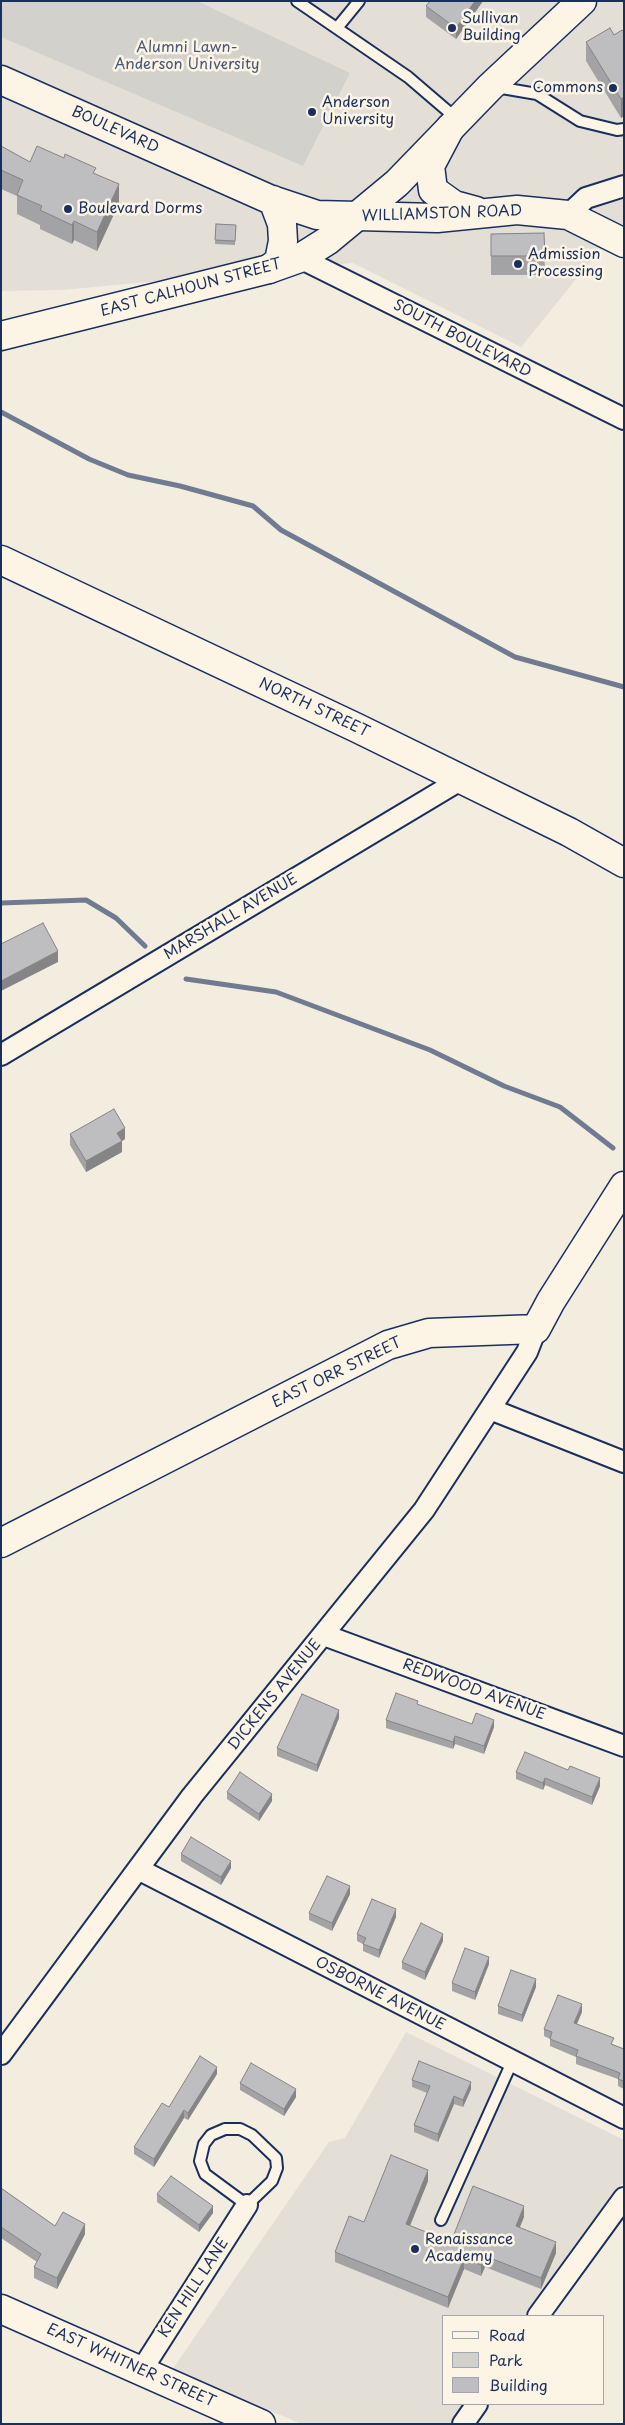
<!DOCTYPE html>
<html>
<head>
<meta charset="utf-8">
<style>
	body { margin:0 }
	#map { position:relative; width:625px; height:2425px; overflow:hidden; background:#f3ede0; font-family:"Playpen Sans",sans-serif }
	canvas { display:block }
	.frame { position:absolute; inset:0; border:2px solid #1b2f5e; pointer-events:none }
	.legend { position:absolute; left:442px; top:2315px; width:162px; height:90px; box-sizing:border-box; background:#fcf5e5; border:1px solid #a2a6af; margin:0; padding:6px 9px; list-style:none; font-size:15px; color:#1b2f5e }
	.legend li { display:flex; align-items:center; gap:10px; height:25px }
	.legend b { width:25px; border:1px solid #a2a6af }
</style>
</head>
<body>
<div id="map">
<canvas width="625" height="2425"></canvas>
<div class="frame"></div>
<ul class="legend">
<li><b style="height:6px;background:#fcf5e5"></b>Road</li>
<li><b style="height:14px;background:#d3d1cc"></b>Park</li>
<li><b style="height:14px;background:#bebec0"></b>Building</li>
</ul>
</div>
<script>
const context = document.querySelector('canvas').getContext('2d');
context.lineJoin = 'round';
function paint(path, color) {
  context.fillStyle = color;
  context.fill(path, 'evenodd');
}
function shape(rows) {
  const path = new Path2D();
  for (const r of rows) {
    path.moveTo(r[0], r[1]);
    for (let i = 2; i < r.length; i += 2) path.lineTo(r[i], r[i + 1]);
  }
  return path;
}
function trace(path, color, width, dash) {
  context.strokeStyle = color;
  context.lineWidth = width;
  context.lineCap = dash ? 'butt' : 'round';
  context.setLineDash(dash || []);
  context.stroke(path);
}
function write(font, color, halo, rows, align = 'center') {
  context.font = font + ' "Playpen Sans",sans-serif';
  context.lineWidth = 5;
  context.setLineDash([]);
  context.textBaseline = 'middle';
  context.strokeStyle = halo;
  context.fillStyle = color;
  for (const [text, x, y, turn = 0] of rows) {
    context.save();
    context.translate(x, y);
    context.rotate((+turn || 0) * Math.PI / 180);
    context.textAlign = isNaN(turn) ? turn : align;
    if (halo) context.strokeText(text, 0, 0);
    context.fillText(text, 0, 0);
    context.restore();
  }
}
paint(shape([
	[1,1,624,1,624,225,621,224,521,347,353,263,62,290,1,291],
	[406,2032,624,2140,624,2181,528,2316,444,2316,444,2404,466,2404,452,2424,302,2424,172,2370,329,2142,345,2138]
]), '#e3dfd6');
paint(shape([
	[1,1,197,1,350,73,303,166,1,37]
]), '#d3d1cc');
trace(shape([
	[1,412,89,459,128,475,180,486,253,506,281,530,515,657,624,687],
	[1,903,86,900,116,918,145,946],
	[186,979,276,992,430,1050,504,1086,560,1107,613,1148]
]), '#707a91', 5);
const lane = shape([
	[297,1,408,77,457,119],
	[337,28,359,1],
	[496,87,537,94,580,121,617,130,624,129],
	[225,2129,240,2129,252,2135,276,2158,277,2168,272,2181,247,2205,205,2174,200,2161,204,2144,211,2135,225,2129],
	[441,2220,512,2062]
]);
const street = shape([
	[568,215,586,198,624,186],
	[300,258,624,419],
	[1,1055,462,779],
	[490,1409,624,1462],
	[324,1635,624,1746],
	[138,1869,624,2118],
	[1,2054,192,1796,424,1510,527,1352,536,1329],
	[538,2316,624,2198],
	[141,2371,247,2205],
	[463,2424,477,2404]
]);
const secondary = shape([
	[1,336,269,269,300,258,327,241,397,183,490,87,582,1],
	[1,560,357,728,569,832,624,863],
	[1,1543,388,1345,429,1333,536,1329,551,1301,624,1186],
	[1,2309,261,2424]
]);
const primary = shape([
	[1,80,269,199,317,215,437,218,517,210,568,215,624,243],
	[450,128,430,166,433,190,454,205,476,211],
	[269,269,279,261,283,241,282,224,273,200]
]);
trace(lane, '#1b2f5e', 14);
trace(street, '#1b2f5e', 24);
trace(secondary, '#1b2f5e', 31);
trace(primary, '#1b2f5e', 31);
trace(lane, '#fcf5e5', 10);
trace(street, '#fcf5e5', 20);
trace(secondary, '#fcf5e5', 28);
trace(primary, '#fcf5e5', 28);
paint(shape([
	[483,1,456,39,426,17,426,6],
	[624,32,624,116,621,118,586,61,586,42],
	[1,146,30,162,96,174,119,203,97,251,74,240,72,244,40,229,40,225,17,214,17,196,1,189],
	[216,224,236,225,235,245,215,244],
	[544,233,545,275,491,275,491,234],
	[70,1134,125,1139,122,1141,122,1152,86,1172,70,1145],
	[418,1705,472,1724,494,1727,484,1754,455,1744,453,1749,386,1728,386,1720],
	[339,1718,317,1772,277,1756,277,1748],
	[516,1772,600,1786,592,1805,545,1785,543,1790,516,1779],
	[227,1792,272,1801,259,1821,227,1799],
	[181,1854,231,1868,221,1885,181,1861],
	[350,1894,332,1931,309,1920,309,1913],
	[396,1917,379,1958,363,1951,363,1944,357,1941,357,1934],
	[443,1941,425,1980,402,1969,402,1962],
	[489,1964,475,2000,452,1991,452,1983],
	[536,1987,522,2022,498,2014,498,2006],
	[582,2012,577,2024,614,2045,624,2049,624,2089,618,2086,618,2079,576,2064,576,2057,550,2046,550,2039,544,2036,544,2029],
	[217,2074,188,2120,184,2118,154,2167,134,2154,134,2147,169,2107],
	[412,2080,471,2089,463,2107,454,2104,438,2142,414,2132,414,2125,427,2093,412,2087],
	[240,2083,296,2097,284,2116,240,2090],
	[428,2181,410,2226,451,2242,524,2217,519,2227,556,2253,541,2289,485,2267,481,2276,464,2269,448,2308,335,2262,335,2252,364,2222],
	[1,2188,55,2226,85,2234,57,2289,34,2278,34,2267,37,2262,1,2238],
	[157,2194,213,2213,199,2232,157,2202]
]), '#a3a3a5');
paint(shape([
	[475,1,483,1,456,39,456,28],
	[624,97,624,116,621,118,621,99],
	[119,184,119,203,97,251,97,232],
	[74,221,74,240,72,244,72,225],
	[58,951,58,962,1,991,1,981],
	[125,1128,125,1139,122,1141,122,1152,86,1172,86,1161,117,1133],
	[339,1710,339,1718,317,1772,317,1765],
	[494,1720,494,1727,484,1754,484,1746],
	[455,1736,455,1744,453,1749,453,1742],
	[545,1778,545,1785,543,1790,543,1783],
	[600,1778,600,1786,592,1805,592,1797],
	[272,1794,272,1801,259,1821,259,1814],
	[231,1861,231,1868,221,1885,221,1877],
	[350,1886,350,1894,332,1931,332,1923],
	[396,1909,396,1917,379,1958,379,1950],
	[443,1934,443,1941,425,1980,425,1972],
	[489,1957,489,1964,475,2000,475,1992],
	[536,1979,536,1987,522,2022,522,2015],
	[582,2004,582,2012,574,2030,574,2023],
	[217,2067,217,2074,188,2120,188,2113],
	[471,2082,471,2089,463,2107,463,2100],
	[296,2089,296,2097,284,2116,284,2109],
	[454,2096,454,2104,438,2142,438,2134],
	[184,2110,184,2118,154,2167,154,2159],
	[428,2170,428,2181,406,2235,406,2224],
	[213,2206,213,2213,199,2232,199,2225],
	[524,2206,524,2217,516,2237,516,2226],
	[85,2224,85,2234,57,2289,57,2278],
	[556,2242,556,2253,541,2289,541,2278],
	[485,2256,485,2267,481,2276,481,2265],
	[464,2258,464,2269,448,2308,448,2297]
]), '#858586');
const building = shape([
	[430,1,475,1,456,28,426,6,430,1],
	[610,28,614,35,622,30,624,32,624,97,621,99,586,42,610,28],
	[1,146,30,162,37,146,64,158,65,154,96,168,93,173,119,184,97,232,74,221,72,225,40,210,42,206,17,195,23,180,1,170,1,146],
	[216,224,236,225,235,241,215,240,216,224],
	[544,233,545,256,491,256,491,234,544,233],
	[43,923,58,951,1,981,1,944,43,923],
	[114,1109,125,1128,117,1133,122,1141,86,1161,70,1134,114,1109],
	[396,1693,418,1701,417,1704,472,1724,476,1713,494,1720,484,1746,455,1736,453,1742,386,1720,396,1693],
	[302,1694,339,1710,317,1765,277,1748,302,1694],
	[525,1752,568,1770,570,1766,600,1778,592,1797,545,1778,543,1783,516,1772,525,1752],
	[240,1772,272,1794,259,1814,227,1792,240,1772],
	[191,1837,231,1861,221,1877,181,1854,191,1837],
	[327,1876,350,1886,332,1923,309,1913,327,1876],
	[372,1899,396,1909,379,1950,363,1944,366,1938,357,1934,372,1899],
	[421,1923,443,1934,425,1972,402,1962,421,1923],
	[465,1948,489,1957,475,1992,452,1983,465,1948],
	[511,1970,536,1979,522,2015,498,2006,511,1970],
	[558,1995,582,2004,574,2023,614,2038,611,2044,624,2049,624,2081,618,2079,620,2073,576,2056,578,2050,550,2039,552,2032,544,2029,558,1995],
	[200,2056,217,2067,188,2113,184,2110,154,2159,134,2147,162,2103,169,2107,200,2056],
	[419,2061,471,2082,463,2100,454,2096,438,2134,414,2125,430,2086,412,2080,419,2061],
	[251,2063,296,2089,284,2109,240,2083,251,2063],
	[391,2155,428,2170,406,2224,451,2242,473,2186,524,2206,516,2226,556,2242,541,2278,485,2256,481,2265,464,2258,448,2297,335,2252,349,2216,364,2222,391,2155],
	[171,2176,213,2206,199,2225,157,2194,171,2176],
	[1,2188,55,2226,63,2212,85,2224,57,2278,34,2267,41,2254,1,2227,1,2188]
]);
paint(building, '#bebec0');
trace(building, '#858586', 1);
for (const [x, y, r, color] of [
	[452,28,5,"#1b2f5e"],
	[613,88,5,"#1b2f5e"],
	[312,112,5,"#1b2f5e"],
	[68,209,5,"#1b2f5e"],
	[518,264,5,"#1b2f5e"],
	[415,2249,5,"#1b2f5e"]
]) {
  const dot = new Path2D();
  dot.arc(x, y, r, 0, 2 * Math.PI);
  context.fillStyle = color;
  context.fill(dot);
  trace(dot, '#fcf5e5', 2);
}
write('15px', '#1b2f5e', '#fcf5e5', [
	["Sullivan",462,19],
	["Building",462,36],
	["Commons",603,88,"right"],
	["Anderson",322,103],
	["University",322,120],
	["Boulevard Dorms",78,209],
	["Admission",528,255],
	["Processing",528,272],
	["Renaissance",425,2240],
	["Academy",425,2257]
], 'left');
write('15px', '#49587a', '#fcf5e5', [
	["Alumni Lawn-",187,48],
	["Anderson University",187,65]
]);
write('15px', '#1b2f5e', '#fcf5e5', [
	["BOULEVARD",115,130,24],
	["WILLIAMSTON ROAD",442,214,-2],
	["EAST CALHOUN STREET",191,288,-15],
	["SOUTH BOULEVARD",462,339,27],
	["NORTH STREET",314,708,25],
	["MARSHALL AVENUE",231,917,-31],
	["EAST ORR STREET",337,1373,-26],
	["REDWOOD AVENUE",474,1690,20],
	["DICKENS AVENUE",275,1695,-51],
	["OSBORNE AVENUE",380,1994,27],
	["KEN HILL LANE",194,2288,-57],
	["EAST WHITNER STREET",131,2366,24]
]);
</script>
</body>
</html>
